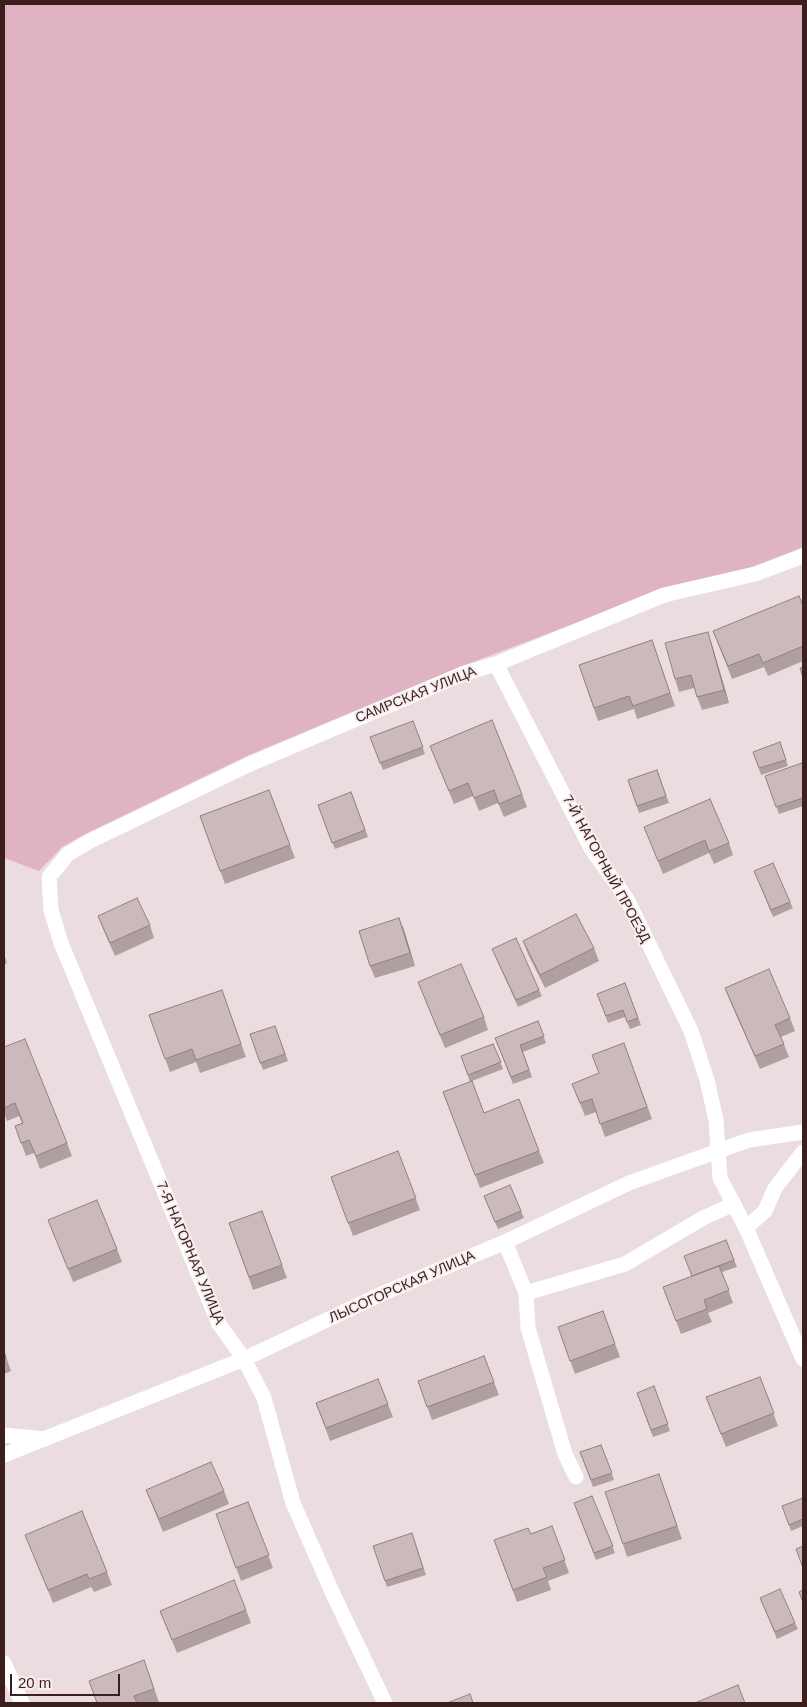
<!DOCTYPE html>
<html>
<head>
<meta charset="utf-8">
<style>
	body { margin:0 }
	#map { position:relative; width:807px; height:1707px; overflow:hidden; background:#ebdddf; font-family:Helvetica,sans-serif }
	canvas { display:block }
	.frame { position:absolute; inset:0; border:5px solid #3c1f1d; pointer-events:none }
	.scale { position:absolute; left:10px; top:1674px; width:110px; height:22px; box-sizing:border-box; border:2px solid #3c1f1d; border-top:0; padding-left:6px; font-size:15px; line-height:18px; white-space:nowrap; color:#3c1f1d; -webkit-text-stroke:4px #f7eeef; paint-order:stroke }
</style>
</head>
<body>
<div id="map">
<canvas width="807" height="1707"></canvas>
<div class="frame"></div>
<div class="scale">20 m</div>
</div>
<script>
const context = document.querySelector('canvas').getContext('2d');
context.lineJoin = 'round';
function paint(path, color) {
  context.fillStyle = color;
  context.fill(path, 'evenodd');
}
function shape(rows) {
  const path = new Path2D();
  for (const r of rows) {
    path.moveTo(r[0], r[1]);
    for (let i = 2; i < r.length; i += 2) path.lineTo(r[i], r[i + 1]);
  }
  return path;
}
function trace(path, color, width, dash) {
  context.strokeStyle = color;
  context.lineWidth = width;
  context.lineCap = dash ? 'butt' : 'round';
  context.setLineDash(dash || []);
  context.stroke(path);
}
function write(font, color, halo, rows, align = 'center') {
  context.font = font + ' Helvetica,sans-serif';
  context.lineWidth = 4;
  context.setLineDash([]);
  context.textBaseline = 'middle';
  context.strokeStyle = halo;
  context.fillStyle = color;
  for (const [text, x, y, turn = 0] of rows) {
    context.save();
    context.translate(x, y);
    context.rotate((+turn || 0) * Math.PI / 180);
    context.textAlign = isNaN(turn) ? turn : align;
    if (halo) context.strokeText(text, 0, 0);
    context.fillText(text, 0, 0);
    context.restore();
  }
}
paint(shape([
	[4,4,803,4,803,547,753,567,663,590,465,665,249,755,85,834,62,847,39,871,4,858]
]), '#dfb3c4');
trace(shape([
	[746,1228,765,1211,775,1188,803,1152],
	[505,1242,526,1293,528,1328,565,1454,576,1477],
	[526,1293,625,1264,703,1218,734,1204],
	[4,1435,44,1439]
]), '#fff', 15);
trace(shape([
	[496,664,592,850,627,899,691,1031,707,1080,716,1120,720,1178,746,1228,803,1359],
	[4,1455,244,1359,386,1292,505,1242,629,1183,749,1140,803,1132],
	[4,1663,22,1703],
	[385,1703,333,1594,293,1503,264,1398,244,1359,219,1324,61,943,51,910,49,877,68,854,90,841,250,764,465,673,496,664,664,595,755,574,803,556]
]), '#fff', 15);
paint(shape([
	[803,606,803,661,768,676,764,667,732,679,713,631],
	[652,640,675,706,637,719,634,709,598,721,579,665],
	[712,645,729,703,702,710,694,688,679,692,675,679],
	[413,721,425,754,383,770,370,737],
	[780,742,788,766,761,775,753,752],
	[430,746,522,794,527,807,504,817,498,803,479,811,473,796,454,804],
	[803,766,803,806,779,814,765,776],
	[657,770,669,803,639,813,628,780],
	[269,790,295,858,225,884,200,816],
	[351,792,368,837,335,849,318,805],
	[644,827,729,843,733,855,714,864,709,853,663,874],
	[754,871,790,902,793,908,773,917],
	[98,916,150,925,154,938,115,956,103,929],
	[399,918,415,966,375,978,370,966],
	[523,941,594,948,599,961,545,988,528,954],
	[492,949,539,990,542,996,518,1007],
	[4,954,7,963,4,965],
	[418,982,484,1017,488,1030,445,1048],
	[625,983,641,1025,630,1029,625,1017,608,1023,597,994],
	[725,988,790,1018,795,1031,781,1037,789,1057,760,1069,730,1001],
	[222,990,246,1057,200,1073,196,1062,170,1072,149,1015],
	[538,1021,546,1043,523,1052,532,1077,513,1084,495,1038],
	[275,1026,288,1061,263,1070,250,1034],
	[624,1043,652,1119,605,1137,596,1112,585,1116,572,1084,599,1073],
	[493,1044,503,1069,472,1081,484,1113,539,1151,544,1163,480,1188,443,1092,470,1082,461,1056],
	[4,1047,67,1143,72,1156,40,1169,34,1153,26,1156,15,1126,22,1123,19,1116,7,1121,4,1113],
	[398,1151,420,1210,353,1236,331,1177],
	[484,1196,521,1211,524,1218,498,1229],
	[262,1211,287,1278,253,1290,229,1223],
	[48,1220,117,1249,122,1262,73,1282],
	[726,1240,737,1267,722,1272,733,1303,708,1313,712,1322,681,1334,663,1287,692,1276],
	[603,1311,620,1357,575,1374,558,1327],
	[4,1351,11,1371,4,1374],
	[484,1356,499,1395,432,1420,418,1381],
	[760,1377,778,1426,726,1447,706,1397],
	[378,1379,393,1417,330,1441,316,1403],
	[654,1386,670,1431,653,1437,637,1393],
	[601,1445,614,1480,593,1487,580,1452],
	[659,1474,682,1539,627,1557,623,1544],
	[146,1490,224,1491,229,1504,163,1532],
	[592,1496,615,1553,596,1560,574,1503],
	[803,1498,803,1526,791,1531,782,1506],
	[248,1502,273,1568,241,1581,216,1514],
	[552,1526,569,1573,548,1581,551,1590,517,1602,494,1540,531,1534],
	[412,1533,426,1575,387,1587,373,1546],
	[25,1535,107,1572,112,1585,94,1592,91,1587,53,1603],
	[760,1598,795,1623,798,1629,777,1639],
	[246,1610,251,1623,177,1653,160,1611],
	[144,1660,159,1702,154,1703,97,1703]
]), '#af9fa1');
paint(shape([
	[708,632,712,645,729,703,724,690],
	[399,918,404,930,415,966,410,953]
]), '#8f8283');
const building = shape([
	[799,596,803,606,803,646,763,663,759,654,728,666,713,631,799,596],
	[708,632,724,690,697,697,691,675,675,679,665,643,708,632],
	[652,640,670,693,633,706,629,696,594,708,579,665,652,640],
	[803,667,803,678,800,668,803,667],
	[492,720,522,794,499,804,494,790,474,798,468,783,449,791,430,746,492,720],
	[413,721,423,747,380,763,370,737,413,721],
	[780,742,786,760,759,768,753,752,780,742],
	[802,763,803,766,803,798,776,807,765,776,802,763],
	[657,770,666,796,637,806,628,780,657,770],
	[269,790,290,845,220,871,200,816,269,790],
	[351,792,365,830,332,843,318,805,351,792],
	[710,799,729,843,709,851,705,840,658,861,644,827,710,799],
	[773,863,790,902,771,910,754,871,773,863],
	[137,898,150,925,110,943,98,916,137,898],
	[576,914,594,948,540,975,523,941,576,914],
	[399,918,410,953,370,966,359,931,399,918],
	[516,938,539,990,516,1000,492,949,516,938],
	[461,964,484,1017,440,1035,418,982,461,964],
	[769,969,790,1018,775,1025,784,1044,755,1056,725,988,769,969],
	[625,983,638,1018,627,1022,623,1010,606,1016,597,994,625,983],
	[222,990,241,1044,196,1060,192,1049,165,1059,149,1015,222,990],
	[538,1021,544,1036,520,1045,529,1070,511,1077,495,1038,538,1021],
	[275,1026,285,1054,260,1063,250,1034,275,1026],
	[25,1039,67,1143,36,1156,29,1140,21,1143,15,1126,23,1123,15,1103,4,1108,4,1047,25,1039],
	[624,1043,647,1107,600,1124,592,1099,580,1103,572,1084,599,1073,592,1055,624,1043],
	[493,1044,501,1062,468,1075,461,1056,493,1044],
	[472,1081,484,1113,519,1099,539,1151,475,1175,443,1092,472,1081],
	[398,1151,416,1198,348,1223,331,1177,398,1151],
	[510,1185,521,1211,495,1222,484,1196,510,1185],
	[97,1200,117,1249,68,1269,48,1220,97,1200],
	[262,1211,282,1265,249,1277,229,1223,262,1211],
	[726,1240,734,1260,692,1276,684,1256,726,1240],
	[719,1266,729,1290,704,1300,707,1309,676,1321,663,1287,719,1266],
	[603,1311,615,1344,570,1361,558,1327,603,1311],
	[4,1351,6,1358,4,1359,4,1351],
	[484,1356,494,1382,427,1407,418,1381,484,1356],
	[760,1377,774,1413,721,1434,706,1397,760,1377],
	[378,1379,388,1404,326,1428,316,1403,378,1379],
	[654,1386,668,1424,651,1430,637,1393,654,1386],
	[601,1445,612,1473,591,1480,580,1452,601,1445],
	[211,1462,224,1491,159,1519,146,1490,211,1462],
	[659,1474,677,1526,623,1544,605,1492,659,1474],
	[592,1496,613,1546,594,1553,574,1503,592,1496],
	[803,1498,803,1519,789,1525,782,1506,803,1498],
	[248,1502,269,1555,236,1568,216,1514,248,1502],
	[82,1511,107,1572,89,1579,87,1574,48,1590,25,1535,82,1511],
	[552,1526,565,1560,543,1568,547,1577,513,1590,494,1540,528,1528,531,1534,552,1526],
	[412,1533,423,1568,385,1581,373,1546,412,1533],
	[803,1546,803,1568,796,1549,803,1546],
	[234,1580,246,1610,172,1640,160,1611,234,1580],
	[780,1589,795,1623,775,1632,760,1598,780,1589],
	[803,1590,803,1602,799,1592,803,1590],
	[144,1660,154,1689,134,1696,137,1703,97,1703,89,1681,144,1660],
	[738,1685,745,1703,695,1703,738,1685],
	[470,1694,473,1703,447,1703,470,1694]
]);
paint(building, '#ccb9bb');
trace(building, '#8f8283', 1);
write('14px', '#3c1f1d', '#f7eeef', [
	["САМРСКАЯ УЛИЦА",416,695,-22],
	["7-Й НАГОРНЫЙ ПРОЕЗД",606,869,61],
	["7-Я НАГОРНАЯ УЛИЦА",190,1253,67],
	["ЛЫСОГОРСКАЯ УЛИЦА",402,1287,-24]
]);
</script>
</body>
</html>
